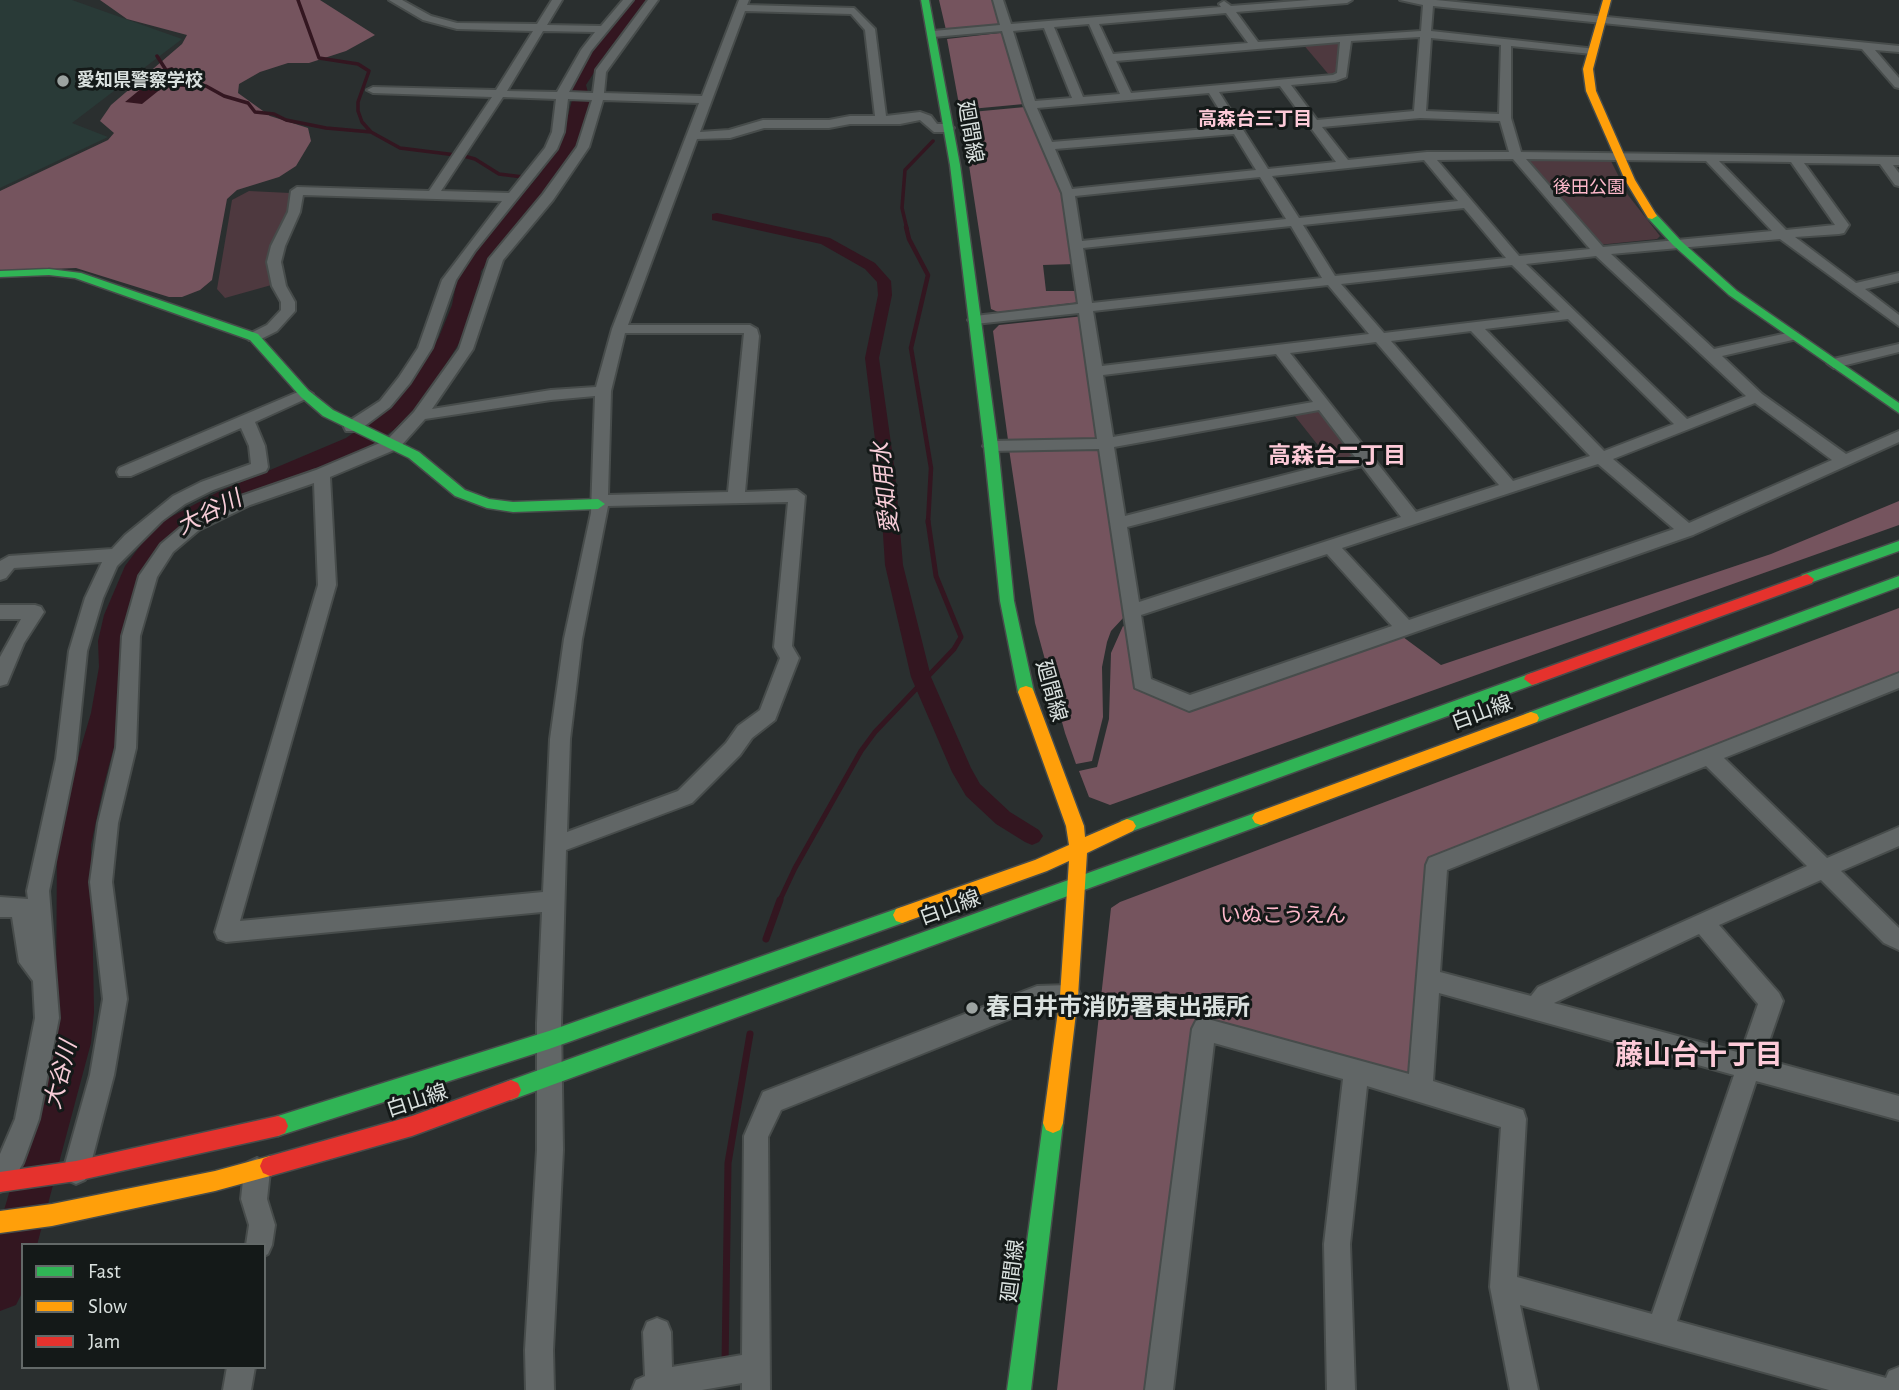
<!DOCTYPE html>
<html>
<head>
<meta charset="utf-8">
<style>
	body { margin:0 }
	#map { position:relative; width:1899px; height:1390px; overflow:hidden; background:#2a2f2f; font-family:"Alegreya Sans",sans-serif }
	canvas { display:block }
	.legend { position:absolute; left:21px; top:1243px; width:245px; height:126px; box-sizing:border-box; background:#141918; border:2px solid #636968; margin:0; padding:9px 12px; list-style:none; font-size:21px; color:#dae1df }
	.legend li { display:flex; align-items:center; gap:14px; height:35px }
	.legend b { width:35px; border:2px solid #636968 }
</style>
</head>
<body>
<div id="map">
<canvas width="1899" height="1390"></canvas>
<ul class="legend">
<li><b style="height:9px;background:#30b455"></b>Fast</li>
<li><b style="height:9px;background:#ff9f0a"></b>Slow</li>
<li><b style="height:9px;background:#e5322d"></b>Jam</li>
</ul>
</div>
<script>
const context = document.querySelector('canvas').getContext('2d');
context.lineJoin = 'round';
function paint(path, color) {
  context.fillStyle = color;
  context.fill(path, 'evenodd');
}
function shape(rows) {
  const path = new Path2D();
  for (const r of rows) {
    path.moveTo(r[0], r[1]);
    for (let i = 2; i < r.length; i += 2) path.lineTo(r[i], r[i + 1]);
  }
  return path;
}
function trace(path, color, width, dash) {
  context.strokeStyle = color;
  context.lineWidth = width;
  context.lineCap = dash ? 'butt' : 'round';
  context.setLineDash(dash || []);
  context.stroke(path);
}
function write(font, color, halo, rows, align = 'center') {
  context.font = font + ' "Alegreya Sans","Noto Sans JP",sans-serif';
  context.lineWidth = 6;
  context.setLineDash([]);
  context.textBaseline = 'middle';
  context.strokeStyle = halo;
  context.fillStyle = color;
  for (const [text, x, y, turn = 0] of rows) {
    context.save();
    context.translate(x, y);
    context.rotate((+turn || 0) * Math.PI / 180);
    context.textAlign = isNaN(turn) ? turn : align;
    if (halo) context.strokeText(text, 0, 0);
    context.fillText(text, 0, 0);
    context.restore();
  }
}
paint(shape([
	[0,0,72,0,182,39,72,123,108,137,0,188]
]), '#293a37');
paint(shape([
	[1343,41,1337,74,1330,76,1302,43],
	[1609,157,1628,195,1660,236,1657,239,1598,245,1525,160],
	[249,191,290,193,290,212,275,284,225,298,217,289,232,200],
	[1317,411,1324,414,1355,454,1353,459,1333,464,1294,415]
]), '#4e393f');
paint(shape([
	[100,0,320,0,375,35,346,51,309,63,288,63,260,72,239,84,238,93,270,116,308,128,311,141,296,166,279,177,237,190,227,199,212,280,200,290,182,297,169,297,76,268,0,271,0,191,108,140,114,133,100,121,111,105,182,44,187,35,127,19],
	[939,0,992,0,999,24,946,30],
	[1000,33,1003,34,1024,104,960,110,947,39],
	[1025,107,1064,194,1075,264,1043,265,1046,291,1079,291,1081,302,998,312,991,309,961,113],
	[1084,316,1099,435,1094,439,1008,440,993,331,999,325],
	[1095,448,1101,452,1124,617,1111,631,1107,642,1102,667,1103,717,1092,761,1076,764,1065,733,1035,623,1009,449],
	[1899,501,1899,525,1110,805,1089,797,1079,771,1097,767,1109,719,1111,653,1123,626,1125,627,1133,681,1136,687,1185,709,1194,710,1403,637,1441,665,1771,554],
	[1899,608,1899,672,1428,858,1410,1071,1403,1076,1202,1017,1194,1022,1146,1390,1057,1390,1111,908,1120,902]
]), '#75545e');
paint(shape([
	[172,67,180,73,172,83,187,84,185,86,162,88,142,104,125,102,165,69]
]), '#331620');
trace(shape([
	[298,0,319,58,358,64,369,71,358,102,358,111,362,122,371,132,400,148,464,156,475,159,499,174,523,177],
	[157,56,166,70],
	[180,85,206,86,224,96,248,103,255,112,274,114,286,120,326,128,371,132],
	[907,229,902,208,905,170,933,141]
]), '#331620', 3.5);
trace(shape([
	[906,227,909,239,928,275,911,348,931,468,928,523]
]), '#331620', 4.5);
trace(shape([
	[779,902,795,868,861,751,875,732,954,649,961,637,936,576,928,521]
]), '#331620', 5);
trace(shape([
	[766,939,780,900],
	[725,1365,728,1163,750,1034]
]), '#331620', 7);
paint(shape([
	[717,213,830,238,875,263,891,281,892,295,879,358,895,472,903,565,931,677,971,768,980,784,1010,812,1039,830,1043,836,1039,842,1032,845,1025,842,996,824,966,796,952,772,911,677,885,565,879,472,865,358,878,295,877,282,865,269,821,244,712,220,712,214,717,213]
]), '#331620');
paint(shape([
	[632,0,649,0,609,49,586,85,590,100,581,143,553,183,481,271,476,305,463,337,424,399,395,429,364,450,238,506,185,534,169,548,152,570,134,615,128,641,129,667,123,713,103,788,91,845,94,1012,91,1043,37,1245,23,1245,23,1291,16,1305,0,1311,0,1224,53,1043,56,1012,57,845,69,788,91,713,99,667,98,641,104,615,125,566,149,534,165,520,218,492,346,438,377,417,406,389,439,337,452,305,459,270,539,175,561,143,572,100,568,85,596,42,632,0]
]), '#331620');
const street = shape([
	[389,0,402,0,431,16,457,23,537,24,552,0,562,0,547,25,601,26,623,0,633,0,591,51,569,92,593,93,596,70,648,0,658,0,606,72,604,93,702,96,739,0,749,0,747,5,854,8,875,29,886,116,920,112,931,116,937,124,948,124,954,128,948,132,934,132,920,120,900,124,850,124,829,128,764,128,730,138,697,139,628,325,750,325,757,329,759,336,745,492,797,490,805,496,792,646,799,658,775,720,752,738,740,755,692,803,566,850,561,1023,563,1150,553,1350,554,1390,526,1390,525,1350,537,1150,537,1023,542,912,226,942,218,939,215,932,318,585,314,483,250,505,199,530,173,552,157,577,140,636,136,748,118,823,112,882,127,999,114,1075,89,1171,85,1180,76,1184,67,1180,63,1171,90,1075,103,999,90,882,98,823,116,748,122,636,139,576,161,544,187,522,238,497,316,470,387,440,414,412,459,349,489,259,543,194,577,147,592,100,568,99,564,132,557,149,475,251,456,280,432,348,410,383,390,407,358,431,346,431,344,427,346,423,380,401,399,377,418,348,442,280,502,201,303,195,300,212,285,246,281,262,286,286,295,302,295,311,277,331,259,340,249,340,247,337,249,334,267,325,281,310,281,302,272,286,267,262,271,246,288,212,291,191,297,187,429,191,492,97,373,93,367,90,373,87,496,90,533,31,457,29,423,20,389,0],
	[745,11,851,14,865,30,875,116,850,116,829,120,763,120,729,130,700,132,745,11],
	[543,31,595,32,581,50,557,92,507,91,543,31],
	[503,97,556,99,552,132,545,148,509,193,441,191,503,97],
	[603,100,699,103,612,329,596,387,551,390,432,409,473,349,503,260,553,200,589,147,603,100],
	[625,333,744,333,728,492,608,495,611,391,625,333],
	[595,396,591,513,564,639,550,739,543,892,240,921,336,585,330,477,399,448,425,419,551,400,595,396],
	[788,502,774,647,780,658,760,710,738,726,726,743,678,791,567,832,570,739,582,639,608,506,788,502],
	[993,0,1003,0,1011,24,1221,7,1219,4,1224,1,1231,6,1310,0,1352,0,1347,3,1236,12,1258,42,1421,31,1423,5,1400,0,1436,0,1899,46,1899,52,1875,50,1899,78,1899,88,1895,87,1862,49,1433,6,1431,31,1596,49,1596,53,1592,54,1511,46,1511,118,1521,152,1899,157,1899,165,1893,165,1899,173,1899,186,1895,185,1880,164,1804,163,1849,225,1844,233,1839,234,1795,237,1856,283,1899,273,1899,281,1865,289,1899,315,1899,326,1780,239,1611,254,1714,349,1792,332,1797,333,1799,336,1797,339,1722,356,1762,394,1846,454,1899,431,1899,442,1693,535,1189,711,1135,688,1099,449,991,451,983,446,991,441,1097,439,1079,313,975,324,968,320,975,316,1078,304,1062,193,1024,105,1002,31,933,37,928,34,933,31,1000,25,993,0],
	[1226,13,1248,43,1113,54,1099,24,1226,13],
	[1089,24,1120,94,1083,97,1054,27,1089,24],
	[1044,28,1072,98,1035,101,1013,31,1044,28],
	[1420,37,1414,111,1317,120,1291,85,1335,81,1346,77,1351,41,1420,37],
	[1431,38,1501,45,1499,114,1426,111,1431,38],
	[1340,42,1337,73,1333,75,1131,93,1116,61,1340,42],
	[1280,86,1336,162,1268,169,1219,92,1280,86],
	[1209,93,1230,127,1052,142,1037,108,1209,93],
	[1420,118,1500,121,1509,152,1427,152,1348,160,1322,127,1420,118],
	[1234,134,1256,170,1072,189,1055,149,1234,134],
	[1513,159,1590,249,1519,256,1437,160,1513,159],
	[1526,159,1706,161,1772,231,1603,247,1526,159],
	[1424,160,1458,201,1299,218,1272,176,1424,160],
	[1719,161,1791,162,1835,225,1786,230,1719,161],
	[1260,177,1286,219,1082,241,1075,196,1260,177],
	[1464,208,1506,258,1335,276,1303,225,1464,208],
	[1291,226,1322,278,1092,303,1083,248,1291,226],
	[1596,256,1746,396,1687,419,1526,264,1596,256],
	[1512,265,1560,312,1384,333,1341,284,1512,265],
	[1328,285,1369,334,1102,366,1093,311,1328,285],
	[1568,319,1674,424,1604,451,1485,329,1568,319],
	[1471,331,1590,456,1513,481,1391,341,1471,331],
	[1376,342,1499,485,1416,512,1290,353,1376,342],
	[1276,354,1313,402,1113,437,1103,375,1276,354],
	[1755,403,1832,460,1689,523,1613,459,1755,403],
	[1319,410,1355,457,1125,516,1114,447,1319,410],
	[1598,464,1674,529,1409,620,1342,548,1598,464],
	[1362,466,1401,517,1139,602,1127,527,1362,466],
	[1327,554,1392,626,1190,695,1151,679,1141,615,1327,554],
	[1899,344,1899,352,1834,368,1827,363,1829,360,1899,344],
	[305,389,313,394,310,397,255,422,265,446,268,467,266,471,213,490,185,504,162,521,117,566,103,598,87,651,76,759,49,891,59,1018,39,1119,23,1163,9,1188,0,1192,0,1154,15,1119,35,1018,33,981,19,962,12,917,0,917,0,897,28,899,27,891,56,759,69,651,85,598,102,562,14,568,6,578,0,580,0,561,9,556,112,549,125,535,173,496,201,482,251,464,249,446,241,428,131,476,119,476,117,472,119,468,305,389],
	[0,605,35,605,41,607,44,612,24,643,7,684,0,686,0,657,21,619,0,619,0,605],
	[1899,673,1899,688,1724,758,1827,858,1899,827,1899,846,1841,871,1899,928,1899,950,1884,943,1821,880,1719,925,1779,993,1783,1001,1763,1059,1899,1096,1899,1120,1756,1081,1677,1321,1886,1378,1889,1371,1899,1367,1899,1390,1829,1390,1520,1305,1538,1390,1510,1390,1490,1287,1501,1127,1367,1086,1350,1244,1355,1390,1327,1390,1324,1244,1343,1079,1214,1043,1173,1390,1145,1390,1192,1029,1196,1021,1204,1018,1409,1074,1426,865,1429,858,1899,673],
	[1706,766,1807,866,1538,987,1531,996,1440,972,1447,870,1706,766],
	[1699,934,1758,1004,1741,1053,1554,1003,1699,934],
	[1439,993,1734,1075,1652,1314,1517,1277,1526,1119,1523,1110,1514,1107,1433,1081,1439,993],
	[1069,985,1077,988,1081,996,1077,1004,1069,1007,1037,1008,781,1110,768,1137,770,1390,742,1390,742,1383,702,1390,632,1390,636,1380,645,1376,643,1332,647,1322,657,1318,667,1322,671,1332,672,1367,742,1355,744,1136,763,1092,1037,986,1069,985],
	[257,1158,266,1162,270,1171,267,1199,275,1225,272,1245,268,1254,264,1256,264,1245,246,1245,249,1225,241,1199,244,1171,248,1162,257,1158],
	[227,1367,255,1367,251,1390,223,1390,227,1367]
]);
const fast = shape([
	[921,0,929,0,960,165,998,446,1014,601,1034,692,1032,696,1026,698,1020,696,1018,692,1000,601,984,446,950,165,921,0],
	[1648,214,1656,214,1681,241,1737,291,1899,403,1899,413,1729,295,1673,245,1648,218,1648,214],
	[49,269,81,273,258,334,309,391,333,410,419,452,465,490,489,499,513,502,598,499,605,504,598,509,513,512,487,508,455,496,409,458,323,416,301,397,250,340,75,278,49,275,0,277,0,271,49,269],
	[1899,541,1899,551,1807,584,1800,579,1802,575,1899,541],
	[1899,576,1899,587,1537,722,1525,722,1523,718,1525,714,1899,576],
	[1532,673,1538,675,1540,679,1538,683,1127,833,1121,831,1118,826,1121,821,1532,673],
	[1261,811,1267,813,1270,818,1267,823,511,1100,504,1097,501,1090,504,1083,511,1080,1261,811],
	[902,907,908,909,911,915,908,921,549,1049,278,1136,271,1133,268,1126,271,1119,278,1116,549,1031,902,907],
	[1053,1113,1060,1116,1063,1123,1031,1390,1007,1390,1043,1123,1046,1116,1053,1113]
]);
const slow = shape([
	[1603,0,1611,0,1593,69,1596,91,1635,180,1657,216,1652,219,1648,218,1625,180,1586,91,1583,69,1603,0],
	[1026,686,1032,688,1034,692,1084,826,1085,837,1127,819,1133,821,1136,826,1133,831,1087,853,1078,996,1063,1123,1060,1130,1053,1133,1046,1130,1043,1123,1060,996,1069,861,1047,871,902,923,896,921,893,915,896,909,1035,860,1069,845,1066,826,1018,692,1020,688,1026,686],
	[1531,712,1537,714,1539,718,1537,722,1261,825,1255,823,1252,818,1255,813,1531,712],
	[270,1156,277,1159,280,1166,277,1173,270,1176,215,1191,52,1226,0,1233,0,1211,52,1204,215,1171,270,1156]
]);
const jam = shape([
	[1807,574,1814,579,1812,583,1538,683,1532,685,1524,679,1526,675,1807,574],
	[511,1080,518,1083,521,1090,518,1097,412,1136,270,1176,263,1173,260,1166,263,1159,270,1156,412,1116,511,1080],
	[278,1116,285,1119,288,1126,285,1133,278,1136,76,1181,0,1192,0,1172,76,1161,278,1116]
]);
trace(street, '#474c4b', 4);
trace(fast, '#474c4b', 3);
trace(slow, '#474c4b', 3);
trace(jam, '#474c4b', 3);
paint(street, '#616666');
paint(fast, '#30b455');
paint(slow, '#ff9f0a');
paint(jam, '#e5322d');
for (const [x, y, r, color] of [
	[63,81,7,"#9ca3a1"],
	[972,1008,7,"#9ca3a1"]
]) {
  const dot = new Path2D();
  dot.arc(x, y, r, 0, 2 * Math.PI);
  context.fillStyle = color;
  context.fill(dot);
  trace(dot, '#141918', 2.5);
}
write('bold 18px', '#dae1df', '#141918', [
	["愛知県警察学校",77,81]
], 'left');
write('18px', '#fdb8ca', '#141918', [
	["後田公園",1589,188]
]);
write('bold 19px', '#fdcad8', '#141918', [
	["高森台三丁目",1255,119]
]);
write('21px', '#dae1df', '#141918', [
	["廻間線",970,132,80],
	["廻間線",1051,691,74],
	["白山線",1482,713,-20],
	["白山線",950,908,-20],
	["白山線",417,1101,-18],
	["廻間線",1013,1271,-83]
]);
write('21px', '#fdb8ca', '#141918', [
	["いぬこうえん",1283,916]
]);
write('bold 23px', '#fdcad8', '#141918', [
	["高森台二丁目",1337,456]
]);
write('italic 23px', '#f8cdd8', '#141918', [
	["愛知用水",886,488,-96],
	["大谷川",209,513,-27],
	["大谷川",61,1075,-76]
]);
write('bold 24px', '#dae1df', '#141918', [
	["春日井市消防署東出張所",986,1008]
], 'left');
write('bold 28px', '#fdcad8', '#141918', [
	["藤山台十丁目",1699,1056]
]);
</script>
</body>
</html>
